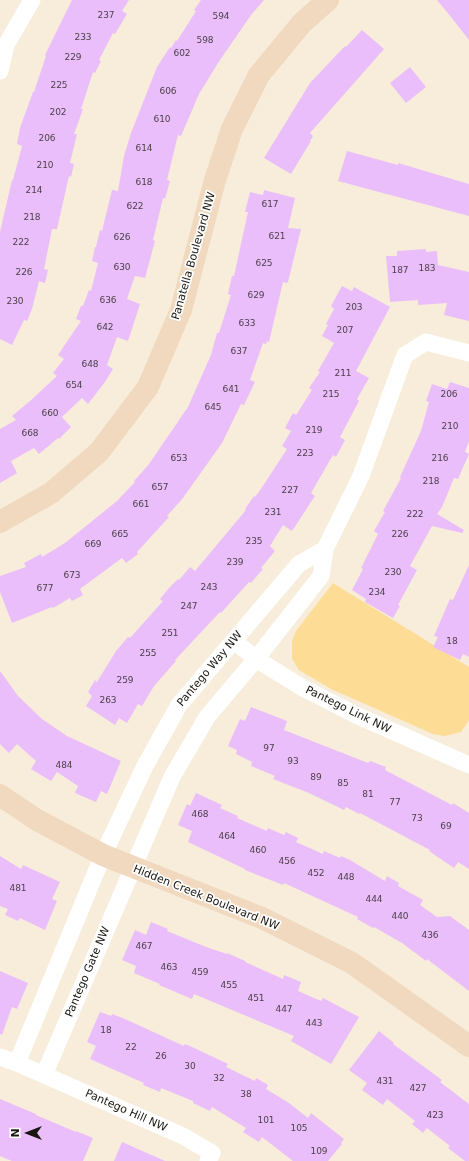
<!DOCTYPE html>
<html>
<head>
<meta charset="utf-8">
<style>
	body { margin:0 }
	#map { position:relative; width:469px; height:1161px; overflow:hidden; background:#f7edda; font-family:"DejaVu Sans",sans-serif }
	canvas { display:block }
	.north { position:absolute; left:8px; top:1113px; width:40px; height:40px; -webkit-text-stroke:3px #fff; paint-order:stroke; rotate:270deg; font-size:11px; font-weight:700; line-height:16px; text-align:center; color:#19160f }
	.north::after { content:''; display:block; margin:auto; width:14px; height:18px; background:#19160f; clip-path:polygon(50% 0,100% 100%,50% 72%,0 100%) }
</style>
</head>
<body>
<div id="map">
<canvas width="469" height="1161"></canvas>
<div class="north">N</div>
</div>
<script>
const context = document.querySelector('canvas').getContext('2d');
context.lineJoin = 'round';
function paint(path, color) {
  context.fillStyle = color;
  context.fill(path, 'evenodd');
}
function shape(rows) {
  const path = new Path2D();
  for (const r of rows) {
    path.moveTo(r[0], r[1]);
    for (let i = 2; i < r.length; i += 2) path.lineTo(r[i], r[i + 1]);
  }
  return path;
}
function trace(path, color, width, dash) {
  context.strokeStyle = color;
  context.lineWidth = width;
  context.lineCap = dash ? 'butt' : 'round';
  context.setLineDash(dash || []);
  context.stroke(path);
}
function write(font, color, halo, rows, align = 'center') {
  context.font = font + ' "DejaVu Sans",sans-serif';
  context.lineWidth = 3.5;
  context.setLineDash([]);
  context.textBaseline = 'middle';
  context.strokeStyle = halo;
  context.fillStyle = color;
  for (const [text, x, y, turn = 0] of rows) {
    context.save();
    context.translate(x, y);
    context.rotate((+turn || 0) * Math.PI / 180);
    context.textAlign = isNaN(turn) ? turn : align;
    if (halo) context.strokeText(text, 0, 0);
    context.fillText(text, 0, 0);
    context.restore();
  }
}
paint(shape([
	[333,583,469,667,469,720,461,732,445,736,433,734,331,689,299,670,292,659,292,641,296,631]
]), '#fddc95');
paint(shape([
	[72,0,129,0,122,11,127,14,115,34,113,33,99,60,101,61,95,73,93,72,81,109,83,109,74,134,77,134,70,163,74,164,71,177,69,176,57,229,52,229,44,269,48,270,45,283,39,281,32,309,27,321,24,320,12,345,0,339,0,232,12,180,13,180,22,146,17,144,20,128,33,92,34,92,46,56,45,55],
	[201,0,264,0,251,15,218,63,199,94,181,136,178,135,167,180,170,181,165,199,163,198,153,240,155,241,145,278,135,276,127,299,140,304,128,341,117,337,107,365,113,369,105,382,88,404,82,398,62,417,71,427,59,439,58,438,39,454,34,448,11,461,17,473,0,483,0,429,16,420,12,416,30,401,57,376,53,373,64,359,58,355,81,321,76,319,81,306,83,306,89,290,91,291,98,263,92,261,95,247,96,247,100,230,102,231,112,190,118,191,124,156,131,133,157,67,170,47,171,48,176,40,177,41,196,11,194,10],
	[437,0,469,0,469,40,451,17],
	[362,30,384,49,310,133,313,136,310,141,311,141,291,174,264,158,310,83,345,46,346,47],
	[410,67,426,87,406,103,390,83],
	[347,151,398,165,398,163,469,184,469,216,338,181],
	[264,190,295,198,288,228,301,229,288,282,287,283,283,282,269,342,267,341,266,344,263,343,250,380,255,382,244,405,241,404,222,443,183,498,167,516,169,517,137,552,138,554,126,563,122,558,80,589,83,595,72,601,70,598,53,608,52,607,12,623,0,592,0,576,26,567,24,563,41,554,42,557,65,543,117,501,135,482,134,481,149,464,188,407,211,355,217,333,219,333,231,295,228,294,232,276,234,276,248,212,245,212,250,192,263,195],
	[426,249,426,252,437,251,438,265,469,272,469,321,444,315,447,303,418,305,418,300,390,302,386,256,397,256,397,251],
	[342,286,352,291,354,287,390,307,356,371,369,378,357,399,359,401,340,437,345,440,336,457,333,455,311,493,315,496,292,531,283,525,270,546,275,551,261,568,263,569,251,583,249,582,221,613,220,612,175,660,176,661,154,686,142,706,138,704,127,723,119,718,115,725,86,706,92,696,88,692,95,680,97,682,116,651,128,637,130,638,163,601,160,599,169,588,178,579,179,580,190,567,195,571,246,510,245,509,254,496,255,497,261,489,287,449,282,446,291,431,285,428,293,413,296,415,312,390,309,388,320,372,318,371,334,343,322,336,328,325,326,324,334,309,331,306],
	[450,382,469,388,469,441,465,452,469,454,458,479,454,478,442,507,437,514,464,530,462,533,432,526,410,566,417,570,398,605,400,606,393,618,365,602,366,599,352,590,363,569,361,568,378,534,374,531,385,512,383,511,401,478,400,477,421,431,429,402,426,401,432,384,447,389],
	[469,565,469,657,463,654,460,660,433,647,438,637,434,636,450,599,453,600],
	[0,671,18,696,42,719,67,736,121,761,107,794,101,791,96,802,75,793,78,786,57,772,51,781,31,769,36,761,17,744,9,753,0,744],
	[251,707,287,721,284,730,368,763,370,761,386,767,385,770,452,805,453,803,469,813,469,869,458,862,454,868,429,851,430,850,360,813,359,814,346,807,344,810,309,793,273,779,275,776,251,766,252,762,236,754,237,750,228,746,240,719,245,721],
	[196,793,222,805,220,808,238,816,237,818,267,831,268,828,284,835,286,832,298,838,296,842,323,854,324,851,340,858,341,856,350,860,385,881,387,876,399,883,398,886,423,900,420,905,437,917,450,916,469,930,469,991,427,959,426,961,402,943,374,927,373,928,357,919,358,917,284,883,283,885,245,870,245,869,188,842,192,831,178,825,187,804,190,806],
	[0,856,21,869,23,865,60,882,52,899,57,901,45,930,20,918,18,921,5,915,8,909,0,906],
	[151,922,168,929,167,931,206,947,227,954,227,953,245,961,245,962,283,979,284,975,301,982,298,991,321,1001,323,998,359,1017,331,1064,291,1041,294,1036,194,994,192,999,159,985,160,984,134,973,136,966,122,960,135,930,146,935],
	[0,971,28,983,17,1009,12,1007,2,1035,0,1034],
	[100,1012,111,1016,112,1014,125,1019,184,1046,185,1044,192,1047,228,1064,226,1067,255,1081,256,1078,268,1085,266,1089,289,1103,308,1118,311,1113,344,1139,341,1143,342,1144,328,1161,293,1161,262,1137,259,1142,243,1132,246,1128,212,1107,210,1111,193,1103,193,1101,161,1088,160,1092,143,1085,144,1083,90,1059,96,1046,87,1042],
	[379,1031,394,1043,393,1044,442,1080,440,1082,469,1104,469,1161,465,1161,448,1148,450,1146,427,1128,423,1133,412,1124,415,1121,387,1099,383,1105,362,1090,367,1083,349,1070],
	[0,1099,36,1114,36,1115,76,1132,76,1131,93,1138,83,1161,12,1161,0,1156],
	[122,1142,165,1161,114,1161]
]), '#eabefa');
trace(shape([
	[0,71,6,45,32,0],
	[234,641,256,659,303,688,356,715,469,765],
	[0,1057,17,1063,183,1136,212,1153,208,1161],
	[17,1063,103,855,145,766,179,705,299,564,325,549],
	[44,1075,172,777,207,717,256,659,321,576,325,549,361,476,405,355,426,342,469,353]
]), '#fff', 17);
trace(shape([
	[0,522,51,493,99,452,148,387,181,310,215,180,232,129,259,75,302,23,328,0],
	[0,795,37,820,103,855,262,918,352,963,469,1046]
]), '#f0d9be', 22);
write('9px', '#4d404a', null, [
	["237",106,16],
	["594",221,17],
	["233",83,38],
	["598",205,41],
	["602",182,54],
	["229",73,58],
	["225",59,86],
	["606",168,92],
	["202",58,113],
	["610",162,120],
	["206",47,139],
	["614",144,149],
	["210",45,166],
	["618",144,183],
	["214",34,191],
	["617",270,205],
	["622",135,207],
	["218",32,218],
	["621",277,237],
	["626",122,238],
	["222",21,243],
	["625",264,264],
	["630",122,268],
	["183",427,269],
	["187",400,271],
	["226",24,273],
	["629",256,296],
	["636",108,301],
	["230",15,302],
	["203",354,308],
	["633",247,324],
	["642",105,328],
	["207",345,331],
	["637",239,352],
	["648",90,365],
	["211",343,374],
	["654",74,386],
	["641",231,390],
	["215",331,395],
	["206",449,395],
	["645",213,408],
	["660",50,414],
	["210",450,427],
	["219",314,431],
	["668",30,434],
	["223",305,454],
	["653",179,459],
	["216",440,459],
	["218",431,482],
	["657",160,488],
	["227",290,491],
	["661",141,505],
	["231",273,513],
	["222",415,515],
	["665",120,535],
	["226",400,535],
	["235",254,542],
	["669",93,545],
	["239",235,563],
	["230",393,573],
	["673",72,576],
	["243",209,588],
	["677",45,589],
	["234",377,593],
	["247",189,607],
	["251",170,634],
	["18",452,642],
	["255",148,654],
	["259",125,681],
	["263",108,701],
	["97",269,749],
	["93",293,762],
	["484",64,766],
	["89",316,778],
	["85",343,784],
	["81",368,795],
	["77",395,803],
	["468",200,815],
	["73",417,819],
	["69",446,827],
	["464",227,837],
	["460",258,851],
	["456",287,862],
	["452",316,874],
	["448",346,878],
	["481",18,889],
	["444",374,900],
	["440",400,917],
	["436",430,936],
	["467",144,947],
	["463",169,968],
	["459",200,973],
	["455",229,986],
	["451",256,999],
	["447",284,1010],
	["443",314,1024],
	["18",106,1031],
	["22",131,1048],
	["26",161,1057],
	["30",190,1067],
	["32",219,1079],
	["431",385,1082],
	["427",418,1089],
	["38",246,1095],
	["423",435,1116],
	["101",266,1121],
	["105",299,1129],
	["109",319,1152]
]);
write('11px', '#19160f', '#fff', [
	["Panatella Boulevard NW",194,256,-74],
	["Pantego Way NW",210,669,-50],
	["Pantego Link NW",348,710,26],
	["Hidden Creek Boulevard NW",206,898,22],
	["Pantego Gate NW",88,972,-67],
	["Pantego Hill NW",126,1111,24]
]);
</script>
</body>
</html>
